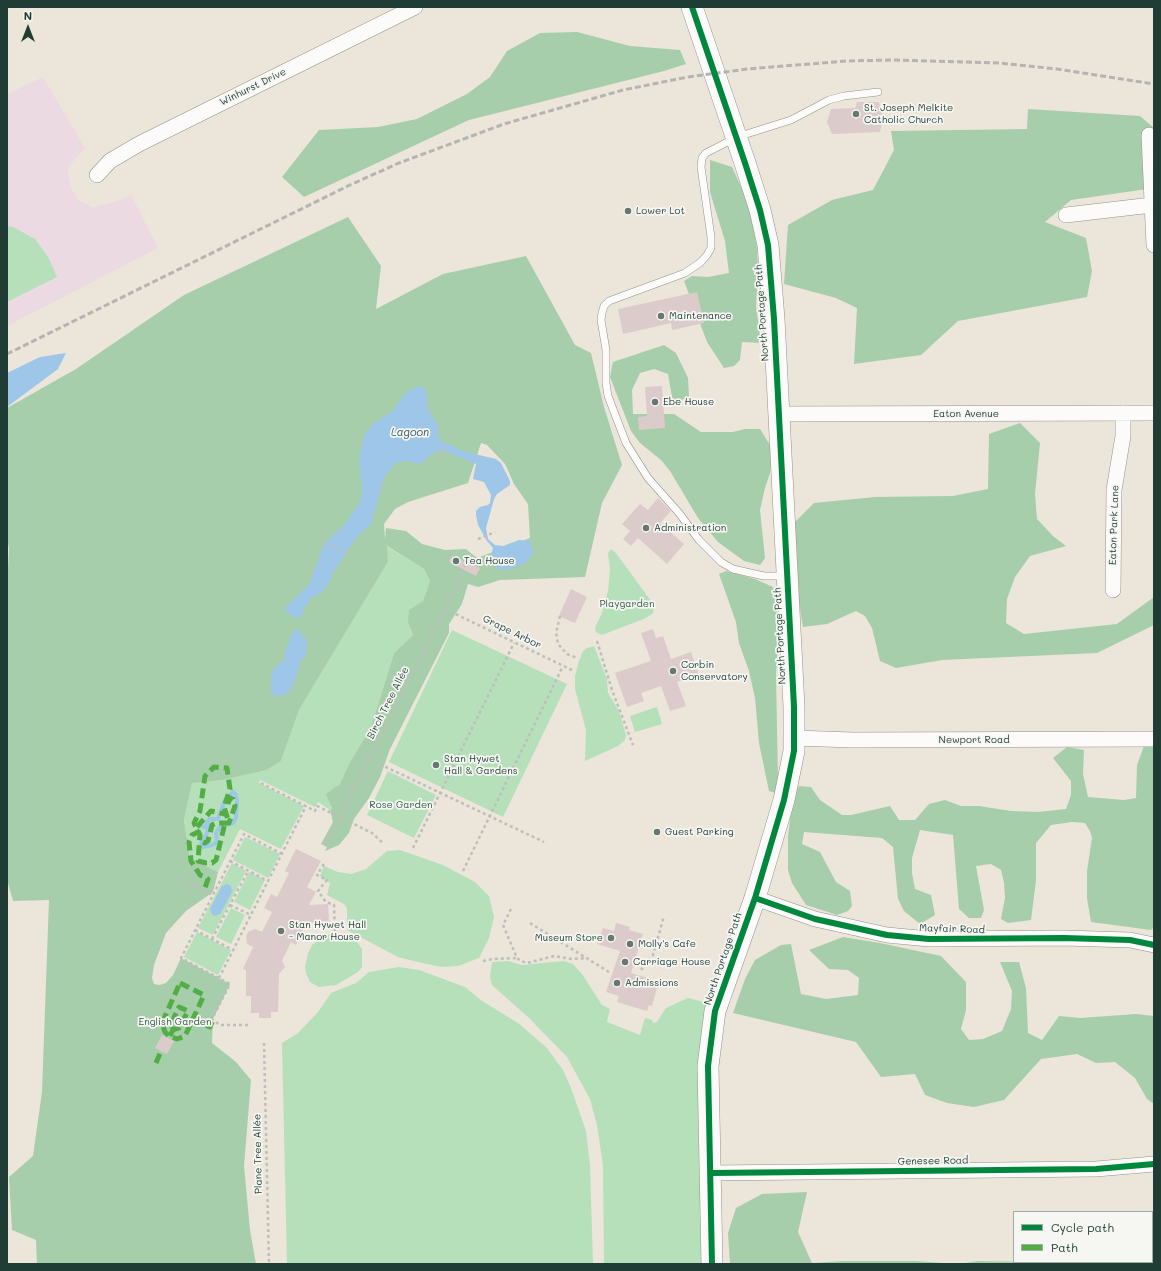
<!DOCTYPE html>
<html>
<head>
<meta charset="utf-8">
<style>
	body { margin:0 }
	#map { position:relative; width:1161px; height:1271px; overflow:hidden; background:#ece5d9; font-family:Mali,sans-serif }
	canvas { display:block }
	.frame { position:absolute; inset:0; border:8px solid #1f3d34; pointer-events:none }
	.legend { position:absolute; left:1013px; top:1211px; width:140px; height:52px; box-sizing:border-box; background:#f6f6f2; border:1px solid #a0aca6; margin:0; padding:5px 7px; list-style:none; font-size:12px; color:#1f3d34 }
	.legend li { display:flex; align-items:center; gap:8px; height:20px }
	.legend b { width:20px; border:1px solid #a0aca6 }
	.north { position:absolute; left:8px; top:8px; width:40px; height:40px; -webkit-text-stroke:3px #f6f6f2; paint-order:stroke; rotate:0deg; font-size:11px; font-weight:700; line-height:16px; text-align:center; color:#1f3d34 }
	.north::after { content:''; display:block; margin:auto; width:14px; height:18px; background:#1f3d34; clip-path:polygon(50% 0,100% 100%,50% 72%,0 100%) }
</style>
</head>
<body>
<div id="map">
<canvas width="1161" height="1271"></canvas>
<div class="frame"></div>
<ul class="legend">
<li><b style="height:5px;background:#00873e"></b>Cycle path</li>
<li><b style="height:5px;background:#52ad45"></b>Path</li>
</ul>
<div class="north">N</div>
</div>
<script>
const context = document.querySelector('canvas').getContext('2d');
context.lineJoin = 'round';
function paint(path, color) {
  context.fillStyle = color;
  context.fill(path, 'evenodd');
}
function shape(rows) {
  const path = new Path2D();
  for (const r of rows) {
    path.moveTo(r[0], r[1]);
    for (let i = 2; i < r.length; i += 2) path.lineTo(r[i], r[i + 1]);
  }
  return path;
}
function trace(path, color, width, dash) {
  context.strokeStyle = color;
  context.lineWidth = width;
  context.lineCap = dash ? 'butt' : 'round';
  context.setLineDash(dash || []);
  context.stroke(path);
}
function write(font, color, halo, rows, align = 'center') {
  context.font = font + ' Mali,sans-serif';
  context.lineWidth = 3.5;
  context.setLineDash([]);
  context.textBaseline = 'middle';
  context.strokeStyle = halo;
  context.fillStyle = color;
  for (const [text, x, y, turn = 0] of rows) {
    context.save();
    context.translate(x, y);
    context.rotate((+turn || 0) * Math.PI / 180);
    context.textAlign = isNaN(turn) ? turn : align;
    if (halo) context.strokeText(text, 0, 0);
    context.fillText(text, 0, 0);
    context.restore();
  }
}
paint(shape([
	[43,77,85,148,69,166,68,174,71,188,78,200,93,208,120,200,131,195,158,248,7,326,7,94]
]), '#ecdae2');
paint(shape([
	[7,226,13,227,35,239,48,257,57,277,7,302],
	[386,546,424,569,430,581,423,601,408,623,413,635,394,653,371,727,349,764,330,810,318,802,315,807,260,780,259,783,304,806,281,849,240,829,218,872,196,863,190,859,184,820,192,782,223,780,267,770,281,761,299,710,388,562],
	[611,549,616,553,651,601,654,608,653,613,646,618,602,635,596,632,595,628,602,613,608,591,610,570,608,553],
	[452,630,567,684,503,817,389,762],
	[594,646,607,679,608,693,619,711,626,735,625,740,618,746,585,761,586,730,575,689,575,676,579,661,583,651,587,648],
	[657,707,662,724,635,732,630,716],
	[388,771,436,795,414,838,367,815],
	[245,837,280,854,268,878,233,860],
	[400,850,443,865,475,882,489,896,494,917,489,938,479,958,458,966,442,967,422,963,398,957,347,930,347,908,344,904,327,895,330,883,320,876,324,866,338,872,351,874,366,869,387,851],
	[232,863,246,871,213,935,198,928],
	[249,872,265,880,250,910,234,902],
	[231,908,245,915,231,944,216,937],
	[197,932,231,950,218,975,184,957],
	[335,934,357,942,362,949,362,967,358,972,336,985,319,987,310,982,306,973,305,966,308,954,312,945,320,939,326,935],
	[508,961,522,965,564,961,573,964,582,974,602,1005,610,1009,607,1022,640,1035,645,1018,652,1020,653,1023,657,1022,666,1008,688,998,707,1003,704,1264,604,1264,603,1165,597,1125,590,1099,567,1057,528,1017,492,985,490,977,492,962],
	[399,967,419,970,465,987,482,1001,518,1023,546,1047,563,1070,571,1088,586,1131,590,1165,593,1264,287,1264,282,1043,298,1033,318,1012,331,993,356,983,369,972]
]), '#b5e0b9');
paint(shape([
	[577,32,630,46,680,50,686,64,664,71,469,120,304,197,282,177,319,130,378,127,417,119,467,94,490,77,507,51,540,33],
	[1028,109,1140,116,1154,128,1154,188,1071,200,1045,222,1086,238,1092,271,1087,297,958,321,921,355,854,364,857,308,836,298,784,284,788,225,832,200,873,190,894,150,891,131,1027,129],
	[710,160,732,167,749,204,757,248,758,273,756,306,761,343,742,342,740,360,734,366,724,368,707,342,684,281,692,276,708,277,729,273,725,241,710,192],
	[348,217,381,266,376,309,443,274,526,256,575,345,591,353,604,407,622,465,602,503,585,577,500,580,478,587,468,584,462,604,449,624,449,633,390,749,380,777,369,798,354,819,349,833,339,845,325,851,327,847,321,844,333,822,330,810,332,808,326,794,340,784,349,764,371,727,394,653,413,635,408,623,409,610,423,601,430,581,424,569,387,546,388,562,299,710,281,761,267,770,223,780,192,783,184,820,190,859,218,872,213,892,186,911,166,933,154,965,152,978,154,984,160,985,166,983,173,975,181,958,230,984,213,1019,212,1043,236,1062,251,1080,244,1166,250,1230,256,1264,37,1264,36,1240,12,1230,9,1177,33,1156,42,1092,49,900,13,901,7,880,7,591,9,548,7,539,7,408,76,369,184,295],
	[481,443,487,445,505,464,514,484,528,504,530,538,477,558,466,549,445,550,422,544,406,531,386,528,385,539,384,524,395,509,408,502,468,483],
	[664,345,676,353,688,378,689,397,676,402,672,397,668,374,654,369,640,373,632,390,633,414,674,414,701,432,733,432,745,429,760,429,773,450,770,473,765,488,760,510,765,558,760,565,744,561,718,542,698,518,670,471,661,460,640,443,631,431,610,377,613,362],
	[1020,423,1040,443,1035,494,1037,519,1053,536,1066,546,1030,556,1015,577,1007,599,1006,623,1024,634,1117,624,1154,597,1154,625,1097,653,942,660,896,668,880,661,872,628,865,616,856,611,827,624,803,627,798,597,793,524,814,503,875,497,953,496,988,489,989,434],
	[726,571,755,579,773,587,779,626,776,674,778,782,776,793,769,791,759,743,755,698,749,671,739,643,736,622,719,574],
	[1144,746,1154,746,1154,927,1151,930,1091,922,1087,898,1087,871,1092,838,1090,831,1085,823,1072,822,1051,825,1036,843,1036,880,1031,920,1008,923,1001,919,1005,898,1004,883,1001,870,991,864,976,866,984,910,981,918,969,918,959,909,953,835,920,830,912,858,912,873,915,889,931,895,935,915,920,924,904,911,898,899,893,847,882,838,804,832,802,844,820,852,836,882,850,891,852,906,848,911,837,915,806,905,792,883,788,870,788,837,792,801,799,786,811,787,820,800,842,815,851,815,890,806,899,820,915,820,929,804,945,800,961,806,979,806,1011,811,1038,812,1066,809,1071,795,1071,781,1053,758,1067,747,1084,750,1083,774,1088,797,1124,800,1136,798,1137,765],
	[843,937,880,943,941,956,966,982,966,1010,961,1029,969,1040,983,1039,1002,1031,1011,1009,1012,991,1000,962,1019,962,1026,988,1028,1033,1042,1040,1059,1016,1080,1018,1136,1014,1154,1016,1154,1104,1147,1099,1135,1078,1115,1062,1096,1063,1077,1054,1041,1059,1004,1100,974,1107,947,1103,925,1095,915,1074,881,1077,856,1042,733,1013,745,979,755,960,781,945,791,944,801,994,826,999,858,995,859,978,848,970,829,969,809,950],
	[807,1192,798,1232,812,1263,843,1261,916,1261,956,1264,730,1264,728,1233,736,1208,762,1194],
	[978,1261,1031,1262,1039,1264,959,1264]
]), '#a7ceab');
paint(shape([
	[66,353,58,369,7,407,7,373,40,357],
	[419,386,424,388,427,393,427,407,437,424,439,431,438,437,441,441,466,452,496,459,501,463,510,481,510,485,497,494,494,499,486,528,488,539,495,545,503,546,519,540,530,541,533,550,532,555,526,563,510,569,499,569,491,563,490,559,493,548,487,541,478,525,476,515,476,511,480,507,488,505,490,503,491,495,484,482,473,479,476,464,447,452,436,451,420,464,405,461,395,463,389,471,384,477,371,524,356,538,333,573,330,581,322,592,311,598,303,611,302,616,300,618,293,617,286,612,285,607,309,585,324,544,344,525,359,504,362,489,359,458,364,435,373,424,393,411,402,397,408,391],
	[295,630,299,630,302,636,307,640,306,654,300,663,294,684,288,693,277,697,273,695,271,689,271,677,273,669,284,660,285,650,290,641,291,634],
	[227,884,231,886,232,892,220,914,214,916,211,913,210,909,222,886]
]), '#9ec6e8');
trace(shape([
	[200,826,205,827,208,821,210,819,218,819,225,800,233,792,236,795,237,800,236,818,233,823,221,826,216,833,217,842,212,845,203,847,201,844,208,831,208,821]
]), '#9ec6e8', 4);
paint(shape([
	[857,102,879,102,883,118,880,132,832,134,827,122,831,109,855,108],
	[697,292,704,323,672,330,671,323,623,334,618,309],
	[662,386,665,428,639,430,638,417,647,416,645,387],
	[658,498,671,511,660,523,684,544,667,564,638,538,631,546,623,539,630,531,622,524,640,504,648,510],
	[452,556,480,568,476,576,449,562],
	[571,589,587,597,575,623,559,616],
	[653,629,656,638,663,636,671,659,691,652,699,675,677,682,686,706,670,711,661,686,641,693,644,701,627,707,615,673,651,661,641,633],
	[296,849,321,861,307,887,316,892,309,905,328,904,329,922,306,923,296,945,291,942,282,961,285,967,279,974,278,1012,271,1012,271,1018,259,1018,259,1013,251,1013,251,996,246,996,246,970,243,969,253,947,247,944,246,936,248,932,255,929,262,932,272,912,264,908,271,894,277,897,289,873,285,871],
	[616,923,630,927,629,930,643,934,631,973,657,981,655,987,657,988,652,1006,649,1005,647,1011,617,1002,619,996,606,992,620,951,597,944,603,928,614,931],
	[162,1035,174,1041,167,1054,155,1048]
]), '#dccbcb');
const service = shape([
	[785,576,764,576,746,572,733,569,721,562,699,540,679,513,648,478,626,443,608,396,606,383,606,350,601,320,602,313,604,306,609,301,685,273,701,262,707,255,711,248,711,237,701,167,702,158,706,153,737,137,791,120,829,100,844,96,878,92]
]);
const minor = shape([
	[1149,135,1154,245],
	[97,175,110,161,139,144,415,7],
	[1066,215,1152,205],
	[778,414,1154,413],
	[1113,590,1114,490,1123,436,1123,413],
	[795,738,852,740,1154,739],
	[755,898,815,919,887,935,929,939,1064,938,1130,940,1154,945],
	[711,1173,1096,1169,1154,1164]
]);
const secondary = shape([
	[692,7,745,163,760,210,768,245,774,319,794,707,794,751,784,800,755,898,715,1011,708,1066,712,1264]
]);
trace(service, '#91928b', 8);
trace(minor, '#91928b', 16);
trace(secondary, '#91928b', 22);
trace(shape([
	[440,456,449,439],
	[478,539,495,532],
	[322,541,349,555],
	[445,609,572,670],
	[560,616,556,633,558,644,567,654,577,658],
	[597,641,612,690,633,745],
	[369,759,544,842],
	[261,783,315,811,317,806,372,833,383,843],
	[325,846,445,609,465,566],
	[413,848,514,643],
	[230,861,268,881],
	[324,864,317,875,327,880,318,891,326,902,334,905,335,931],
	[463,871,563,666],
	[176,877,212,895],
	[230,905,251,915],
	[511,909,503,925,517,958,521,961,527,963,554,956,572,959,587,958],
	[530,923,609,972],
	[195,930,233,950],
	[212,939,248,871],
	[483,961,493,959,517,958],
	[641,970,653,955,664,916],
	[219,978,306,806],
	[248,1025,220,1025,212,1019,230,984,181,958,244,834,282,854],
	[264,1043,269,1264]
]), '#bdbfbc', 2.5, [3, 3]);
trace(service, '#fcfbf9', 7);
trace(minor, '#fcfbf9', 15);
trace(secondary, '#fcfbf9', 21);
trace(shape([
	[7,354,352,184,399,163,504,124,623,90,688,77,747,69,846,61,893,60,999,63,1057,69,1154,84]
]), '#b3b5b3', 3, [6, 3]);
trace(shape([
	[228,804,230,798,233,799,235,806,229,823],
	[197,827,211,811,225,814],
	[200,831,192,835,189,842,191,861,200,875,208,879,204,891],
	[203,842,205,843,208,841,212,825,216,823,229,823,224,807,230,789,227,768,214,767,205,776,200,811,194,823,200,835,198,861,206,863,212,863,216,860,225,823],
	[180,983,204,995,185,1036,177,1039,169,1036,165,1032,162,1023,180,983],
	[192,1020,210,1027,213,1020],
	[170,1036,173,1030,171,1024,179,1007,188,1011,179,1028,173,1030],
	[156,1063,161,1051]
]), '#52ad45', 5, [10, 5]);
trace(shape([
	[692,7,745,163,760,210,768,245,774,319,794,707,794,751,784,800,755,898,715,1011,708,1066,712,1264],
	[755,898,815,919,887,935,929,939,1064,938,1130,940,1154,945],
	[711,1173,1096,1169,1154,1164]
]), '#00873e', 6);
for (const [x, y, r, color] of [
	[856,114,4,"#67786e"],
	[628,211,4,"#67786e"],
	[661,316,4,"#67786e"],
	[655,402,4,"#67786e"],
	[646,528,4,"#67786e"],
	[456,561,4,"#67786e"],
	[673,671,4,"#67786e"],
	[436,765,4,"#67786e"],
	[657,832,4,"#67786e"],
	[281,931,4,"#67786e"],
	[611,938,4,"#67786e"],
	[630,944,4,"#67786e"],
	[625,962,4,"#67786e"],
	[617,983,4,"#67786e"]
]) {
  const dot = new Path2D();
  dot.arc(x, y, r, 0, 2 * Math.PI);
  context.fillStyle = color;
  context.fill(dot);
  trace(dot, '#f6f6f2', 1.5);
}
write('10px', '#1f3d34', '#f6f6f2', [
	["Winhurst Drive",253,87,-26],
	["North Portage Path",762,313,-94],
	["Eaton Avenue",966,414],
	["Eaton Park Lane",1114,525,-88],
	["Grape Arbor",512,632,26],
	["North Portage Path",780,636,-93],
	["Birch Tree Allée",388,703,-63],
	["Newport Road",974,740],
	["Mayfair Road",952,929,2],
	["North Portage Path",723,959,-71],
	["Plane Tree Allée",258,1154,-91],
	["Genesee Road",933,1161,-1]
]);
write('10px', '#1f3d34', '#f6f6f2', [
	["St. Joseph Melkite",864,108],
	["Catholic Church",864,120],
	["Lower Lot",636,211],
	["Maintenance",669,316],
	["Ebe House",663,402],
	["Administration",654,528],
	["Tea House",464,561],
	["Corbin",681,665],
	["Conservatory",681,677],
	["Stan Hywet",444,759],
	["Hall & Gardens",444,771],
	["Guest Parking",665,832],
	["Stan Hywet Hall",289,925],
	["- Manor House",289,937],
	["Museum Store",603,938,"right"],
	["Molly's Cafe",638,944],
	["Carriage House",633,962],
	["Admissions",625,983]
], 'left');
write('10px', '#345d49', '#f6f6f2', [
	["Playgarden",627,604],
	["Rose Garden",401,805],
	["English Garden",175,1022]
]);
write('italic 11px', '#365c63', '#f6f6f2', [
	["Lagoon",410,433]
]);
</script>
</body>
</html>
